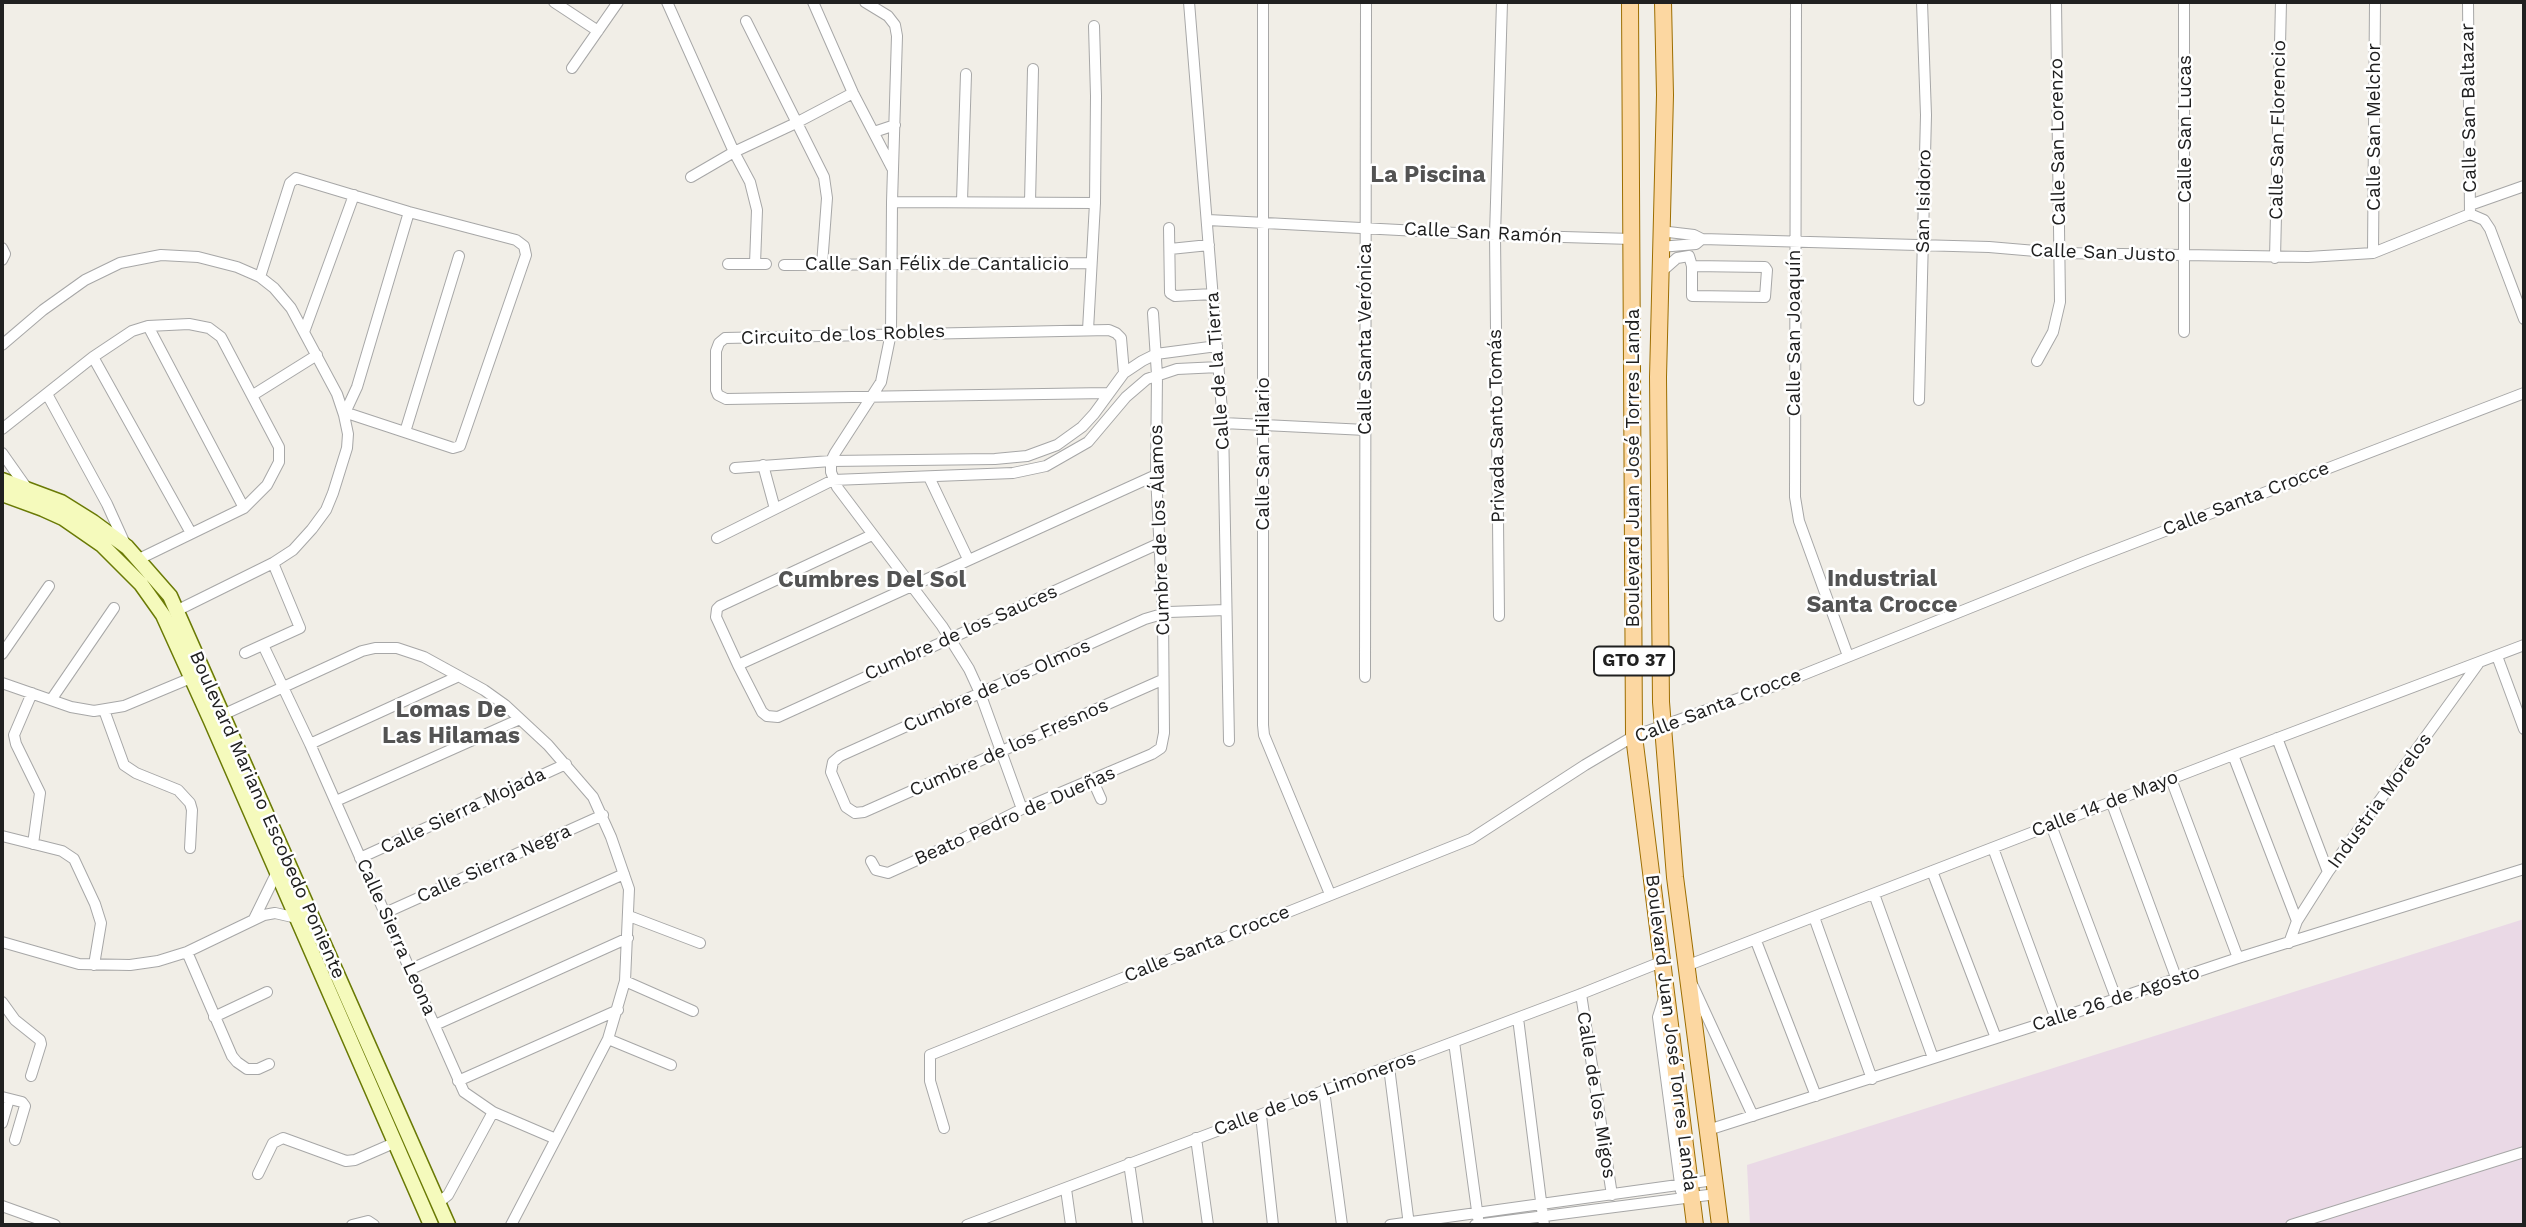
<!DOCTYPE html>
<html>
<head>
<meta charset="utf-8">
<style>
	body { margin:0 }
	#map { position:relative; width:2526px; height:1227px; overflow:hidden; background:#f1eee7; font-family:"Work Sans",sans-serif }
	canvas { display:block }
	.frame { position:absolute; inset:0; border:4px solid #202020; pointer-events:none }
</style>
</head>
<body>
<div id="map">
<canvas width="2526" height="1227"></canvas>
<div class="frame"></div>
</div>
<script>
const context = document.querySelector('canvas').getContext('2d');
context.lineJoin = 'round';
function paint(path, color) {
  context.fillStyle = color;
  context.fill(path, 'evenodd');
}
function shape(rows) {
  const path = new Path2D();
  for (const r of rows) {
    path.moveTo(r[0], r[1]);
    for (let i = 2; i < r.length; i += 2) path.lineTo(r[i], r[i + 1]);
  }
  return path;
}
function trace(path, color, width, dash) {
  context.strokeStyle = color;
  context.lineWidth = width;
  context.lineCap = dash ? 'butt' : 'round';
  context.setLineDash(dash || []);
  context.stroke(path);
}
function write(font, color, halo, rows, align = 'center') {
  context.font = font + ' "Work Sans",sans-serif';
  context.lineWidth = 5;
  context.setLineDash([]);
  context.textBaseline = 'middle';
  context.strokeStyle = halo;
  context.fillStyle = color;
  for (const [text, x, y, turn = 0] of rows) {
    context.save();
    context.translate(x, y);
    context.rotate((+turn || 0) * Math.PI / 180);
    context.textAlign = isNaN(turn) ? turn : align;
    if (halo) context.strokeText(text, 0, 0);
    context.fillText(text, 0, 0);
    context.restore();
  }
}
paint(shape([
	[2524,919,2524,1225,1750,1225,1747,1165]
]), '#ead9e6');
const street = shape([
	[554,2,598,31],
	[667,2,734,152,750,182,757,210,755,264],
	[813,2,853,93,892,168],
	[865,2,888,16,895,25,897,36,892,202,891,333,881,382,835,453,831,461,831,472,837,487,942,626,969,669,980,693,1022,809],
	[1189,2,1223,423,1229,741],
	[1263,2,1263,725,1264,735,1330,894],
	[1796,2,1795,497,1799,521,1848,656],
	[2468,2,2470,214],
	[746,21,824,177,827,198,822,265],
	[572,68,618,2],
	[874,132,895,125],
	[691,177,734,152,796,123,853,93],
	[962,201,966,74],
	[892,202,1095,203],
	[1030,202,1033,69],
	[2470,205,2524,186],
	[1208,220,1495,235,1632,239],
	[1169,228,1170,293,1175,296,1213,294],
	[1660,231,1694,235,1702,239,1989,247,2059,253,2308,257,2373,253,2470,214,2484,220,2490,229,2524,319],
	[1660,247,1696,244,1702,239],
	[2,248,5,254,2,260],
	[1170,249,1209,245],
	[2373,253,2375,2],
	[2275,258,2281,2],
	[728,264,766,264],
	[784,265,1091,263],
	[1660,273,1677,258,1689,256,1692,266,1692,296,1765,297,1767,270,1765,267,1692,266],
	[260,277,290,183,296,178,409,212,516,240,524,246,526,255,460,446,453,448,347,413],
	[148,326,244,508],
	[1088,330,1095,203,1096,96,1094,26],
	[304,332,354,195],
	[2184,332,2184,2],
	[2,345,43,310,85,280,120,263,161,255,198,257,237,267,260,277,274,288,291,308,337,394,344,415,348,434,347,448,333,493,326,510,312,529,293,550,273,563,178,610],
	[93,357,191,533],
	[2037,361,2053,332,2060,302,2056,2],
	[1107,393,726,399,718,395,716,390,716,351,719,343,725,338,1109,330,1116,333,1121,338,1124,373],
	[47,394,107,504,126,546],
	[253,395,317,355],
	[1919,400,1926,115,1922,2],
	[344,415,357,387,409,212],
	[1223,423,1366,430],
	[2,429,93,357,132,331,148,326,189,324,209,328,221,337,279,447,279,462,267,485,244,508,139,559],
	[405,432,459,256],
	[2,453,26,487],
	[763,465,775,509],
	[735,468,831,461,995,459,1027,456,1057,445,1082,427,1094,414,1124,373,1142,361,1156,354,1217,346],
	[929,477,968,559],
	[872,535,720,606,717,609,716,617,738,665,762,712,767,716,778,717,1160,543],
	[717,538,833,480,1013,473,1046,466,1088,442,1126,397,1147,379,1177,369,1219,367],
	[1499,616,1495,235,1502,2],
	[263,645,310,744,464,1092,493,1112,556,1139],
	[245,653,300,628,273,563],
	[2,654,49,586],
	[2497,656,2524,729],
	[738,665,1156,475],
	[1365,677,1366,2],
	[1162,680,864,812,855,813,846,807,831,772,833,762,840,756,1145,619,1169,612,1226,610],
	[2,683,71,707,94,711,124,706,191,678],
	[32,693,14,735,16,744,40,793,33,844],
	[51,700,114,608],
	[104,710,124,765,136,773,178,790,190,803,192,810,190,848],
	[218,717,362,651,375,648,397,648,424,657,484,690,505,705,548,745,593,797,611,837,629,889,625,981,608,1039,511,1225],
	[2277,738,2328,872],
	[310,744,459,676],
	[2233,755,2297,921],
	[2171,779,2238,958],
	[1093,781,1101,799],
	[336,801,520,719],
	[2111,801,2177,980],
	[2051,825,2116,998],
	[2,836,62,851,74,859,95,904,101,923,94,965],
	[1993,848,2056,1019],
	[360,858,566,764],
	[871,861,876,870,888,873,946,847,1022,809,1152,754,1161,748,1164,733,1163,614,1156,475,1157,375,1153,313],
	[1932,871,1996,1038],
	[1874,894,1933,1058],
	[385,913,603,815],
	[629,916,700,943],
	[1814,917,1872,1079],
	[254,919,277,872],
	[1756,941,1816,1096],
	[2,942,79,964,130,965,158,961,187,952,264,915,275,913,297,918],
	[2289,943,2297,921,2328,872,2478,664],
	[187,952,232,1056,237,1062,247,1069,258,1069,269,1064],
	[1686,966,2233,755,2524,645],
	[411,969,624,874],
	[625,981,693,1011],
	[1693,986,1753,1116],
	[1581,994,1612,1195],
	[1664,998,1658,1017,1681,1191],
	[2,1002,15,1020,40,1040,41,1044,31,1076],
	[214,1017,267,992],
	[1518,1018,1544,1225],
	[435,1025,628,938],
	[608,1039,671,1065],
	[1454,1042,1478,1218],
	[1389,1067,1409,1225],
	[458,1081,618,1010],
	[1324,1090,1342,1225],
	[2,1097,22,1102,25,1106,15,1140],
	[1261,1115,1273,1225],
	[2,1123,9,1099],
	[944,1128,930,1081,930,1055,1471,839,1585,765,1634,736,1785,682,2084,562,2524,393],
	[1708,1130,2056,1019,2238,958,2524,869],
	[1196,1138,1208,1225],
	[1129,1163,1138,1225],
	[258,1174,273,1143,283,1138,346,1161,355,1160,394,1143],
	[1066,1189,1071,1225],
	[438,1203,448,1195,493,1112],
	[2,1206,55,1225],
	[352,1225,368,1221,374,1225],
	[967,1225,1581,994,1661,962],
	[1390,1225,1714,1180],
	[1475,1225,1716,1194],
	[2291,1225,2524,1152]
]);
const secondary = shape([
	[2,480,61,502,93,522,127,547,170,596,448,1225],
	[2,494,43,509,63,518,102,545,141,584,163,615,211,721,431,1225]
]);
const primary = shape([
	[1630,2,1634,736,1695,1225],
	[1663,2,1665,95,1658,377,1661,702,1675,877,1720,1225]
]);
trace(street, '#a7a7a7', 12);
trace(secondary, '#6a7a05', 17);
trace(primary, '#9d6e00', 18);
trace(street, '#fff', 10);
trace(secondary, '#f5fabc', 14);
trace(primary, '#fcd7a1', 16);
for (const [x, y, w] of [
	[1634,661,80]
]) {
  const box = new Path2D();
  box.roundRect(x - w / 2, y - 14.5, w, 29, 5);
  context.fillStyle = '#fff';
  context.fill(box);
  trace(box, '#202020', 2);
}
write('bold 18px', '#202020', null, [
	["GTO 37",1634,661]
]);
write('19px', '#202020', '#fff', [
	["Calle San Baltazar",2469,108,-91],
	["Calle San Melchor",2374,127,-90],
	["Calle San Lucas",2185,129,-90],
	["Calle San Florencio",2278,130,-89],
	["Calle San Lorenzo",2058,142,-91],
	["San Isidoro",1924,201,-89],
	["Calle San Ramón",1483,233,3],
	["Calle San Justo",2103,253,2],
	["Calle San Félix de Cantalicio",937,264],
	["Calle San Joaquín",1794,333,-90],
	["Circuito de los Robles",843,335,-2],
	["Calle Santa Verónica",1365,339,-90],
	["Calle de la Tierra",1218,371,-94],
	["Privada Santo Tomás",1497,426,-91],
	["Calle San Hilario",1263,454,-90],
	["Boulevard Juan José Torres Landa",1633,468,-90],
	["Calle Santa Crocce",2246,499,-21],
	["Cumbre de los Álamos",1160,530,-92],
	["Cumbre de los Sauces",961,633,-24],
	["Cumbre de los Olmos",997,686,-24],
	["Calle Santa Crocce",1718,706,-21],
	["Cumbre de los Fresnos",1009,748,-24],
	["Industria Morelos",2380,801,-54],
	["Calle 14 de Mayo",2105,804,-21],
	["Calle Sierra Mojada",463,811,-25],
	["Boulevard Mariano Escobedo Poniente",267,815,66],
	["Beato Pedro de Dueñas",1015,816,-24],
	["Calle Sierra Negra",494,864,-24],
	["Calle Sierra Leona",396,937,66],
	["Calle Santa Crocce",1207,944,-22],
	["Calle 26 de Agosto",2116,999,-18],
	["Boulevard Juan José Torres Landa",1671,1033,83],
	["Calle de los Limoneros",1315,1094,-20],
	["Calle de los Migos",1596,1095,81]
]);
write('bold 23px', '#535353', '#fff', [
	["La Piscina",1428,175],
	["Industrial",1882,579],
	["Santa Crocce",1882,605],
	["Cumbres Del Sol",872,580],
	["Lomas De",451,710],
	["Las Hilamas",451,736]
]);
</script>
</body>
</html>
